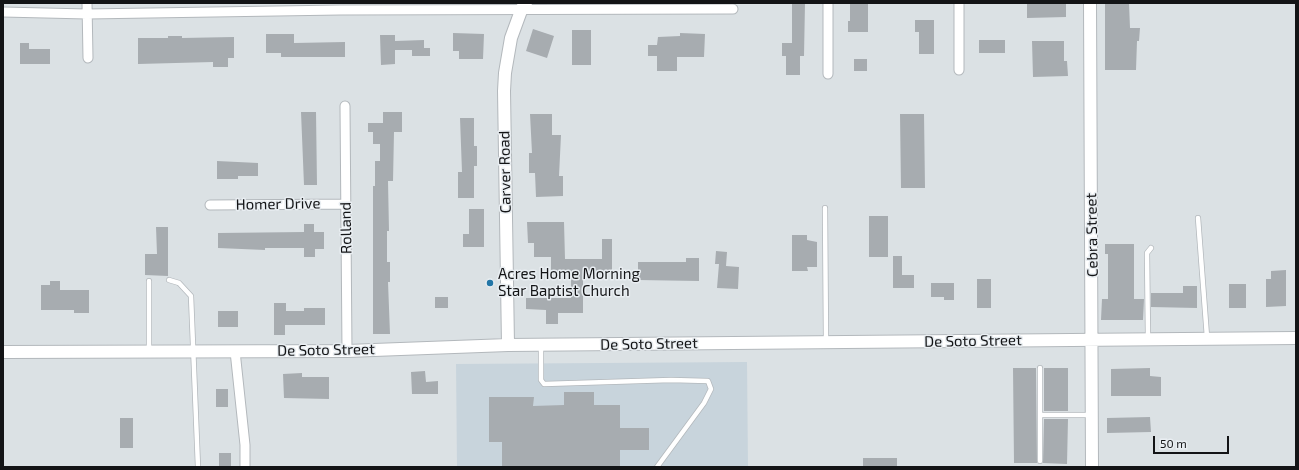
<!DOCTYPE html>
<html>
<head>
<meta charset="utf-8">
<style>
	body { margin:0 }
	#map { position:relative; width:1299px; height:470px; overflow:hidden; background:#dbe1e4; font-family:"Exo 2",sans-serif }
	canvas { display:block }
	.frame { position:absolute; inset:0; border:4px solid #131416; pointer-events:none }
	.scale { position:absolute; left:1153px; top:436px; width:76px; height:18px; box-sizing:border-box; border:2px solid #131416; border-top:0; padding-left:5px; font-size:12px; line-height:14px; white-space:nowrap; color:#131416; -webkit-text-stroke:3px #e9eef2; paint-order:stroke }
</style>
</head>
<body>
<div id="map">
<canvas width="1299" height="470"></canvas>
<div class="frame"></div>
<div class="scale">50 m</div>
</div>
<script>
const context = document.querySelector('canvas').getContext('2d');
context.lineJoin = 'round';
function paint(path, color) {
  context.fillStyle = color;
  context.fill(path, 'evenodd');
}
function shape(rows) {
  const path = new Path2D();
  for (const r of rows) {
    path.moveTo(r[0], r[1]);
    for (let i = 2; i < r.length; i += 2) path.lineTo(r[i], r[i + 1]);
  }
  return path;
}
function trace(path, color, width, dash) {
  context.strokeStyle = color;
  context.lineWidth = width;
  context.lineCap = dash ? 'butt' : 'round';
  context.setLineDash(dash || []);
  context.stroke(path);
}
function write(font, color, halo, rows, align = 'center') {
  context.font = font + ' "Exo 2",sans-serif';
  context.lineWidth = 3;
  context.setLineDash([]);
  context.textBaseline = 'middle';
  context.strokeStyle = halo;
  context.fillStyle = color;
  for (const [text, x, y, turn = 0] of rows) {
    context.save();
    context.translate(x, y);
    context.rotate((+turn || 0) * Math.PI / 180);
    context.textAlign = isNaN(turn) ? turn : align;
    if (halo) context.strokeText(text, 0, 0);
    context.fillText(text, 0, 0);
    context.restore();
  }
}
paint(shape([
	[747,362,748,467,457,467,456,364]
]), '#c8d4dc');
paint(shape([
	[792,3,805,3,804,56,800,56,800,75,786,75,786,56,782,56,782,43,792,43],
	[850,3,868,3,868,32,848,32,848,21,850,21],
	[1027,3,1066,3,1066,17,1027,18],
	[1105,3,1129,3,1130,28,1140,28,1139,41,1137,41,1136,70,1105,70],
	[915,20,934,20,934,54,919,54,919,32,915,32],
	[533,29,554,36,547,58,526,51],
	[572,30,591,30,591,65,572,65],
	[453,33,484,34,483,59,459,59,459,51,453,51],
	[680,33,705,34,704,57,677,57,677,71,657,71,657,56,648,56,648,45,657,45,658,37,680,36],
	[266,34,294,34,294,43,345,42,345,57,281,57,281,53,266,53],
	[380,35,395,35,395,41,424,40,424,48,430,48,430,56,412,56,412,50,395,50,395,64,381,65],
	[168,36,182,36,182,38,234,37,234,58,228,58,228,67,213,67,213,62,138,64,138,38,168,38],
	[979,40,1005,40,1005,53,979,53],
	[1032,41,1064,41,1064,61,1067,61,1068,76,1033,77],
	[20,43,29,43,29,49,50,49,50,64,20,64],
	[854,59,867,59,867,71,854,71],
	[301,112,316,112,317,185,304,185],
	[383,112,402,112,402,132,394,132,393,181,388,181,389,231,387,231,387,262,390,262,390,282,388,282,390,334,373,334,373,186,375,186,375,161,380,161,380,144,373,144,373,132,368,132,368,123,383,123],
	[530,114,552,114,552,135,561,135,559,176,563,176,563,196,536,197,535,173,529,173,529,153,532,153],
	[900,114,924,114,925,188,901,188],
	[460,118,474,118,474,146,477,146,477,166,474,166,474,198,458,198,458,172,462,172],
	[217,161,258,163,258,176,238,176,238,179,217,179],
	[469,209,484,209,484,247,463,247,463,234,469,234],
	[869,216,888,216,888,257,869,257],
	[527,222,564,222,565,259,602,259,602,239,612,239,612,273,583,275,583,313,558,313,558,324,546,324,546,310,526,309,526,298,571,298,571,274,551,274,551,257,534,257,534,243,528,243],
	[304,224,314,224,314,232,324,232,324,249,315,249,315,257,304,257,304,248,265,248,265,250,218,248,218,233,304,232],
	[156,227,168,227,168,276,145,275,145,254,157,254],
	[792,235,807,235,807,240,817,242,817,267,807,267,808,271,792,271],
	[1105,244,1134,244,1134,299,1144,299,1143,320,1101,320,1102,299,1108,299,1108,254,1105,254],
	[716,251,727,252,726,266,739,267,738,289,717,288,719,264,715,264],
	[893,256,902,256,902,275,914,275,914,288,893,288],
	[686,258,699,258,699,281,638,280,638,262,686,262],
	[1286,270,1286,306,1266,307,1266,279,1271,279,1271,271],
	[977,279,991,279,991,308,977,308],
	[50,281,60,281,60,290,89,290,89,313,74,313,74,310,41,310,41,285,50,285],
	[931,283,954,283,954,300,944,300,944,297,931,297],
	[1229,284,1246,284,1246,308,1229,308],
	[1183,286,1197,286,1197,308,1151,307,1151,293,1183,293],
	[435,297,448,297,448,308,435,308],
	[274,303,286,303,286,311,304,311,304,308,325,308,325,325,285,325,285,335,274,335],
	[218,311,238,311,238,327,218,327],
	[1013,368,1036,368,1037,463,1014,463],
	[1044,368,1068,368,1068,411,1044,411],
	[1150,368,1150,376,1161,377,1161,396,1111,396,1111,369],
	[425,371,426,382,438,381,438,394,412,394,411,372],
	[302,373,302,377,329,377,329,399,284,398,283,374],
	[216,389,228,389,228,407,216,407],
	[564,392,594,392,594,405,620,405,620,428,649,428,649,450,620,450,620,467,502,467,502,442,489,442,489,397,534,397,533,406,564,405],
	[1150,417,1151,432,1107,433,1107,418],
	[120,418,133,418,133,448,120,448],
	[1044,419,1068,419,1067,464,1043,463],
	[219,453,231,453,231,467,219,467],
	[863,458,897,458,897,467,863,467]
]), '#a7acb0');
const lane = shape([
	[825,208,826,341],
	[1198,218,1207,337],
	[169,280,179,283,191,296,198,467],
	[1148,338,1147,253,1151,248],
	[541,345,541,380,544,384,671,380,708,381,711,389,704,403,657,467],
	[149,351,149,281],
	[1040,415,1091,415],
	[1040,461,1040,368]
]);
const street = shape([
	[87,3,88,58],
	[828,3,828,74],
	[959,3,959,70],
	[3,12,87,14,340,10,733,9],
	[345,106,347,351],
	[210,205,346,204],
	[235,351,245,445,245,467]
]);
const secondary = shape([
	[1090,3,1092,467],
	[508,345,504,91,505,73,511,38,522,8,526,3],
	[3,352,347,351,508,345,1296,338]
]);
trace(lane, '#b3b8bc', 6);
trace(street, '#b3b8bc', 11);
trace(secondary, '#b3b8bc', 14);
trace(lane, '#fff', 4.5);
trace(street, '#fff', 9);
trace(secondary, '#fff', 12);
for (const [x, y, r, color] of [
	[490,283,4,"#2376a6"]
]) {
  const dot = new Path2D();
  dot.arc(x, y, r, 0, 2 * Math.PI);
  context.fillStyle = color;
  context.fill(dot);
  trace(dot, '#e9eef2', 1.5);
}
write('15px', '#131416', '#e9eef2', [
	["Carver Road",505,172,-91],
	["Homer Drive",278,204,-1],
	["Rolland",346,228,-91],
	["Cebra Street",1092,235,-91],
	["De Soto Street",973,341,-1],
	["De Soto Street",649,344,-1],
	["De Soto Street",326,350,-1]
]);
write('15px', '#131416', '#e9eef2', [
	["Acres Home Morning",498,274],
	["Star Baptist Church",498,291]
], 'left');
</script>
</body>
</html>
